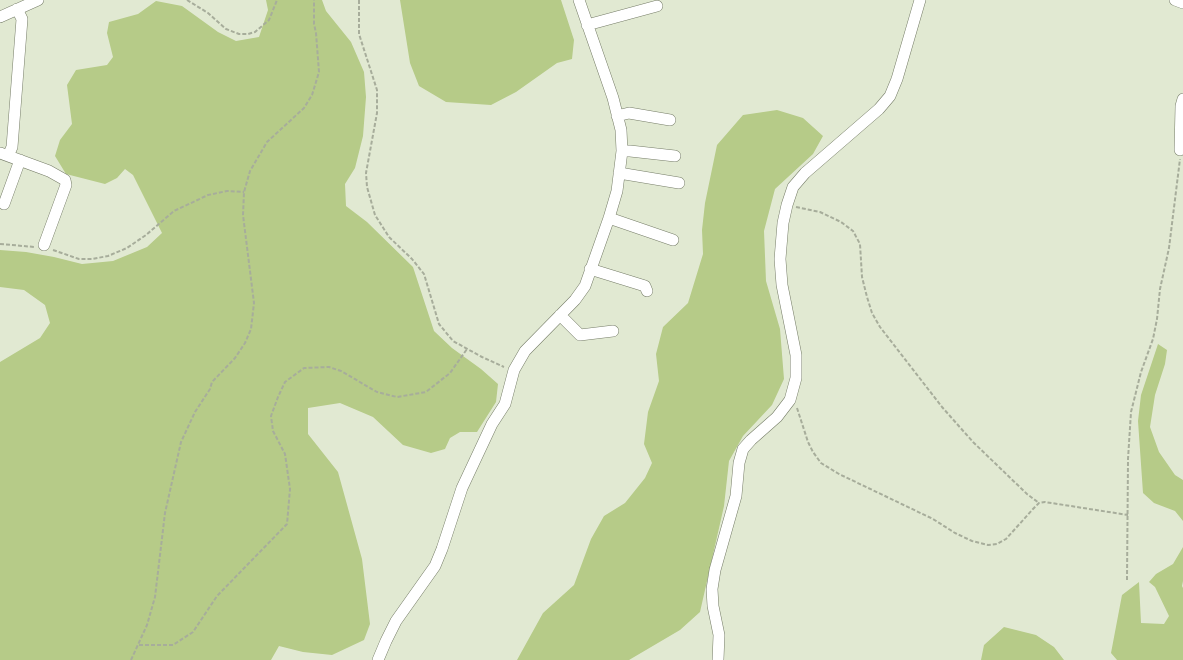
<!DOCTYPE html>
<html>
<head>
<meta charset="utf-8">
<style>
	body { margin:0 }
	canvas { display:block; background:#e1e9d2 }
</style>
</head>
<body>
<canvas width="1183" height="660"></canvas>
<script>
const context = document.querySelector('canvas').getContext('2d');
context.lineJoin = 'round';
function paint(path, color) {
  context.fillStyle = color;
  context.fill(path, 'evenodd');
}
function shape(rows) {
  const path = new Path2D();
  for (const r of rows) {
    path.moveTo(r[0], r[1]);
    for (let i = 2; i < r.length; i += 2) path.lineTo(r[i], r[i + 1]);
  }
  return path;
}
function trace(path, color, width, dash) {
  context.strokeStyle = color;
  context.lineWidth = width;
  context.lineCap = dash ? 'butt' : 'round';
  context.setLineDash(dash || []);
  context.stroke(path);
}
paint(shape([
	[266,0,322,0,326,11,351,42,364,72,366,97,363,136,355,168,345,184,346,206,367,222,413,267,434,331,452,348,481,369,498,384,496,402,477,432,460,432,450,438,445,449,431,453,403,445,373,417,340,403,308,408,308,434,338,472,362,559,370,624,364,640,332,655,303,652,279,646,271,660,0,660,0,362,40,338,50,323,45,305,24,290,0,287,0,250,26,252,54,257,82,264,113,261,147,247,162,233,133,175,125,169,117,178,105,184,66,174,55,156,60,140,72,124,67,85,76,70,107,65,113,57,107,33,109,22,138,14,156,1,182,6,218,32,236,41,259,37,268,10],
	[400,0,561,0,574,40,572,59,557,63,516,92,491,105,446,102,419,86,410,63],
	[777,110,803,118,823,136,813,154,775,189,764,231,766,281,780,329,784,379,772,405,743,436,729,461,724,506,700,612,680,630,629,660,517,660,543,613,574,585,591,539,604,516,625,503,645,478,652,463,644,444,648,412,659,381,656,354,663,327,688,303,703,254,702,230,705,203,717,145,743,115],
	[1158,344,1167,350,1165,364,1155,395,1150,427,1159,452,1175,475,1183,480,1183,521,1175,511,1154,503,1143,493,1138,421,1141,395],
	[1183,547,1183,581,1182,586,1183,588,1183,660,1117,660,1111,653,1122,595,1139,582,1141,623,1164,624,1169,616,1155,587,1149,582,1156,574,1173,564],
	[1004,627,1036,635,1054,647,1064,660,981,660,984,645]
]), '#b6cb88');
const minor = shape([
	[1175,0,1183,3],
	[0,17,38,0],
	[587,25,657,6],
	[617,116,629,113,670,120],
	[1180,150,1181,106,1183,99],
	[622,151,630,151,675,156],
	[0,153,49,171,65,180,66,185,44,245],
	[8,156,12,147,22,19,17,9],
	[619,173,679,183],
	[4,204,20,160],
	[609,218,673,240],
	[590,269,645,286,647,291],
	[560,315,580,335,613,331],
	[378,660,386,641,396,621,435,566,442,549,462,488,492,424,505,404,514,370,525,351,575,300,585,286,609,218,617,191,622,151,621,130,613,98,579,0],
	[718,660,719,635,713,606,712,589,715,570,736,496,739,463,743,449,751,440,777,417,790,400,796,378,796,355,782,285,780,259,783,223,787,205,793,187,805,173,879,109,890,96,897,79,920,0]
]);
trace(minor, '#767d68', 12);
trace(shape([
	[187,0,208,13,226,29,239,34,248,34,255,32,269,20,277,0],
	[359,0,359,34,377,90,377,113,366,173,367,187,375,215,389,237,412,259,424,274,439,324,453,341,482,357,504,367],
	[796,207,820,212,841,222,853,231,860,244,862,277,867,297,872,313,880,327,942,407,973,442,1027,494,1039,503],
	[0,244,35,247],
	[53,250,79,259,92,259,108,256,127,248,146,235,174,211,208,195,227,191,244,192],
	[797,408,808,442,813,452,821,463,839,474,933,519,955,533,972,541,988,545,997,544,1006,539,1033,509,1039,503,1045,502,1128,515],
	[1127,580,1128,459,1131,412,1141,372,1153,339,1157,319,1160,289,1169,248,1180,159],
	[139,645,173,645,193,632,217,596,287,524,290,489,285,454,273,431,271,416,278,397,285,382,304,368,329,367,341,371,377,392,397,397,426,392,450,373,467,349],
	[131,660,147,625,155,597,165,513,181,442,195,412,210,389,212,382,235,358,245,343,251,329,254,303,243,215,244,192,250,171,267,142,304,108,312,95,319,72,316,33,314,24,314,0]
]), '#a7ad9b', 2, [4, 2]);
trace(minor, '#fff', 11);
</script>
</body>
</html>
